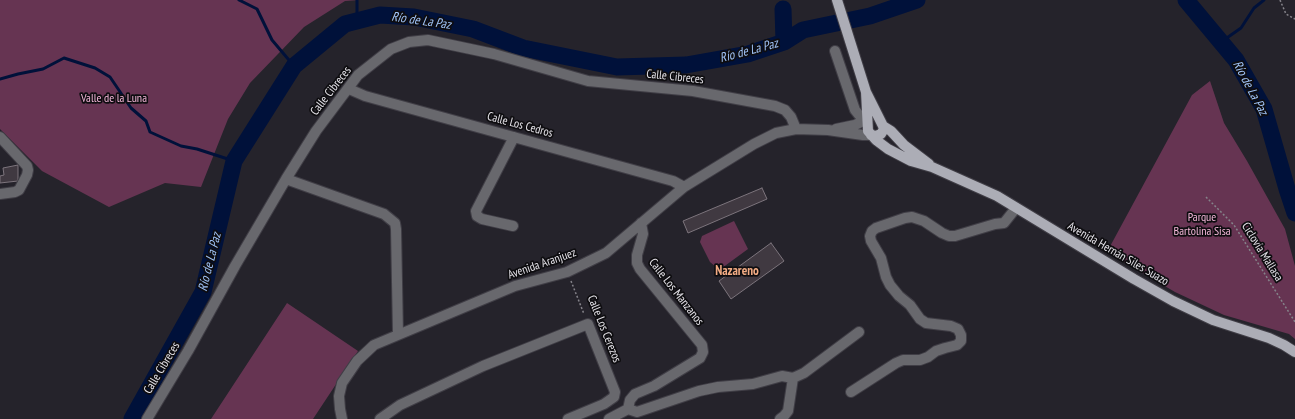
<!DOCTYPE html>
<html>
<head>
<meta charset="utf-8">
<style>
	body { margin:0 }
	canvas { display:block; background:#25232b }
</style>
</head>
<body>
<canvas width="1295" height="419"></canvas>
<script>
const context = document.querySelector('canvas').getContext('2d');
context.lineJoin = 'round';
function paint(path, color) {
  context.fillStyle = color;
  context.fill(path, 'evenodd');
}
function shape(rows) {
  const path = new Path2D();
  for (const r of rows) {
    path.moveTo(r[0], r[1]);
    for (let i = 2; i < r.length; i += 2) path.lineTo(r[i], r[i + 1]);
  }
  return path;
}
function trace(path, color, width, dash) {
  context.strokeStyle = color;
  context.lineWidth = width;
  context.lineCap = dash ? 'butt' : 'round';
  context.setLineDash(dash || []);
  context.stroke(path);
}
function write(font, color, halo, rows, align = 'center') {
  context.font = font + ' "PT Sans Narrow",sans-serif';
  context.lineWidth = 3.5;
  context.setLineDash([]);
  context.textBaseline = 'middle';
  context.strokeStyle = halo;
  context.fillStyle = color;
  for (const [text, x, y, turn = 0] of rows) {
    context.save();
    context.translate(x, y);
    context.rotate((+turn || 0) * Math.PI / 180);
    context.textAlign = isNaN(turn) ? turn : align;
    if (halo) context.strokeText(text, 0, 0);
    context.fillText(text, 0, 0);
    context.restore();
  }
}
paint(shape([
	[0,0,359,0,345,1,304,27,250,83,228,119,201,187,165,183,109,207,42,171,0,129],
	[1210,81,1224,123,1247,161,1285,229,1295,266,1295,339,1289,334,1224,315,1175,292,1107,252,1192,95],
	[734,221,748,249,722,268,716,267,710,262,700,242,702,236],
	[287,303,358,351,313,419,211,419]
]), '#663452');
trace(shape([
	[239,0,257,9,272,40,294,66],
	[357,0,357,21],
	[1221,42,1241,28,1254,8,1264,0],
	[0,79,18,74,43,69,64,58,95,68,110,77,131,108,146,121,150,132,181,146,197,149,234,161],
	[1292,203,1295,202]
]), '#00113a', 3);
trace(shape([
	[1186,0,1236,60,1264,109,1287,189,1295,213],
	[783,9,784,42],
	[132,419,203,292,234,161,294,66,345,24,380,15,414,17,473,29,523,48,617,67,686,65,748,54,784,42,803,30,870,16,917,0]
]), '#00113a', 17);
const building = shape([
	[18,165,18,181,0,183,0,176,4,175,3,168,18,165],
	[762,188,767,199,688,233,683,221,762,188],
	[771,243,784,261,731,299,719,281,771,243]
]);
paint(building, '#403941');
trace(building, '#7c747c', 1);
const minor = shape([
	[835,51,855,110,859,115,866,117,863,121,855,125,836,129],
	[349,89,365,96,673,181,684,187],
	[0,137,27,166,28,170,27,175,19,190,15,192,0,194],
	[286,179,384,214,395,223,396,229,398,334],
	[641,223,643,234,637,255,637,263,640,269,702,345,703,352,700,358,654,386,635,394,630,400,628,409,637,412,699,391,718,387,753,384,782,376,793,378,804,373,859,332],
	[513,226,482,219,477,216,476,211,514,137],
	[851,392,896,363,903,360,920,360,928,357,936,351,945,348,957,345,961,341,961,335,958,329,951,326,926,323,920,319,910,305,899,296,890,285,886,277,881,258,871,241,870,236,872,231,876,228,905,218,912,217,924,221,942,233,949,236,955,236,995,224,1004,223,1016,208],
	[147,419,188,351,235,266,286,179,316,131,358,75,391,49,409,42,428,40,494,54,588,81,693,91,775,106,785,110,791,117,796,129],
	[342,419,340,409,339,396,342,383,357,361,374,345,515,286,567,272,606,253,684,187,754,144,776,133,796,129,828,130,863,135,871,135],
	[380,419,400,405,483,366,588,324,615,392,614,397,604,404,568,419],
	[609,419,628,409],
	[780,419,784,416,788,411,793,378]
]);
const major = shape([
	[837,0,866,92,883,126,884,129,881,134,876,136,871,135],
	[866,92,868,131,876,140,888,149,911,161,932,167,997,196,1134,279,1173,301,1213,320,1269,338,1284,345,1295,352],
	[883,126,891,131,904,145,929,164]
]);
trace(minor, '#403e46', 12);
trace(major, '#403e46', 12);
trace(shape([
	[1280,0,1286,14,1295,19],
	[1206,197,1234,225,1295,322],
	[571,281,584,314]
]), '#85838a', 1.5, [2, 2]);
trace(minor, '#68686d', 10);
trace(major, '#acadb6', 10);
write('12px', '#e6e4ea', '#0e0d10', [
	["Calle Cibreces",675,77,6],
	["Calle Cibreces",331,91,-52],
	["Calle Los Cedros",520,125,15],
	["Ciclovía Mallasa",1262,252,58],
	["Avenida Hernán Siles Suazo",1118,254,30],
	["Avenida Aranjuez",542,264,-19],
	["Calle Los Manzanos",676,292,52],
	["Calle Los Cerezos",604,329,68],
	["Calle Cibreces",162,368,-59]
]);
write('12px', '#f4b7d9', '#0e0d10', [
	["Valle de la Luna",114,99],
	["Parque",1202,218],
	["Bartolina Sisa",1202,232]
]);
write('italic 13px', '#a1c4f8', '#0e0d10', [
	["Río de La Paz",421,21,8],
	["Río de La Paz",749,51,-15],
	["Río de La Paz",1250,88,62],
	["Río de La Paz",210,262,-76]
]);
write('bold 13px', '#f3ac84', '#0e0d10', [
	["Nazareno",737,271]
]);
</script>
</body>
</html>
